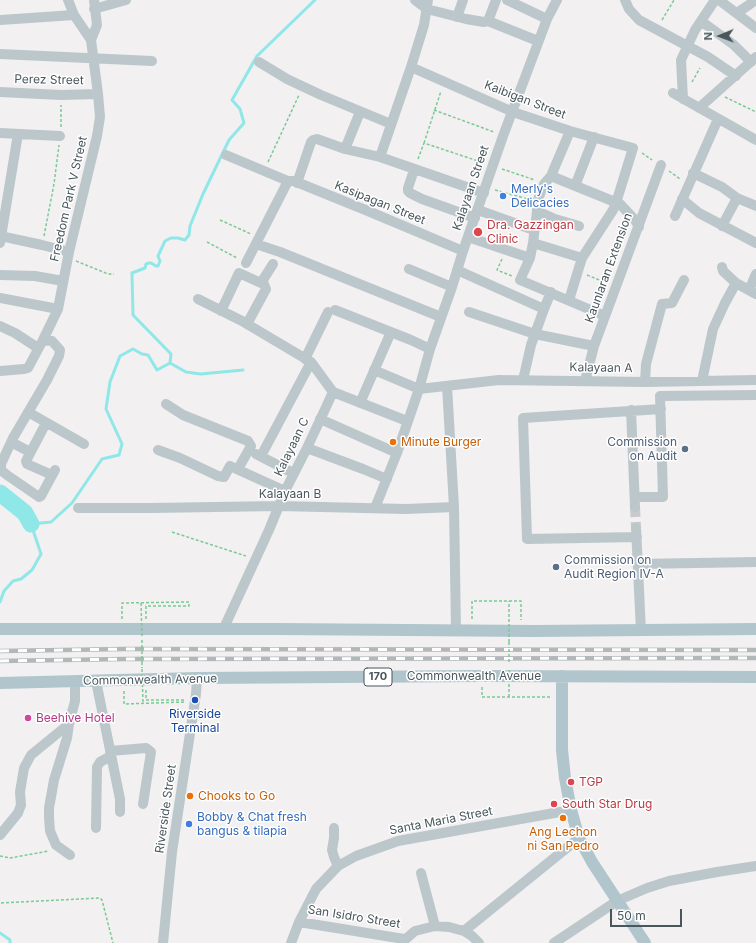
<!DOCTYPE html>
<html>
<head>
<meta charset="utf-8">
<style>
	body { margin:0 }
	#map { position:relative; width:756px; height:943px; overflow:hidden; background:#f2f0f0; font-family:Inter,sans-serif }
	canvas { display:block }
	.north { position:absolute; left:700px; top:16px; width:40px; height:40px; -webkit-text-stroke:3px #fff; paint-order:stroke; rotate:269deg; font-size:11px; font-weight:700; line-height:16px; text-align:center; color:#49575d }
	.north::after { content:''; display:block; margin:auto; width:14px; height:18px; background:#49575d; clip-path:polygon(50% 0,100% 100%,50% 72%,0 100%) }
	.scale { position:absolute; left:610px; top:909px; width:72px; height:18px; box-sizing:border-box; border:2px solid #49575d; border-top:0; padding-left:5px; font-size:12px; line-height:14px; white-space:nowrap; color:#49575d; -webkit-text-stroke:3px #fff; paint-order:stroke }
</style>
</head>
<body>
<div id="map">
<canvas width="756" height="943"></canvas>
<div class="north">N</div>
<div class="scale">50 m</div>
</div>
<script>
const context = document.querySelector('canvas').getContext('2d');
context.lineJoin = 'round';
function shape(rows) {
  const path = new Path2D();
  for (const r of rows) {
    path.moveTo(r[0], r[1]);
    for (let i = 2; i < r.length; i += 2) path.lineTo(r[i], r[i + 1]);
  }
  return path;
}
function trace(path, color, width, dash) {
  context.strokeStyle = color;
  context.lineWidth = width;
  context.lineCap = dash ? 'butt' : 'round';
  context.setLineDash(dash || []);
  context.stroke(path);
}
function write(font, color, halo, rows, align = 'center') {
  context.font = font + ' Inter,sans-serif';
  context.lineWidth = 3;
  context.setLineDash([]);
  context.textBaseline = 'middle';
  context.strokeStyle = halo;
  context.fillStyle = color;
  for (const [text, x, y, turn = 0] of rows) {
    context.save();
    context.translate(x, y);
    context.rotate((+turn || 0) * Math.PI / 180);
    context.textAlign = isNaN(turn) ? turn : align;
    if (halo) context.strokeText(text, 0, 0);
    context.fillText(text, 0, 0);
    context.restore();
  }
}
trace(shape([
	[170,363,186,372,201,374,243,370],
	[0,602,4,591,13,581,21,579,32,570,41,554,31,524,51,522,72,503,102,459,119,455,122,444,106,409,110,382,120,356,133,349,142,354,148,355,157,370,170,363,171,354,133,315,132,273,145,268,146,264,149,263,151,263,156,266,158,266,160,261,158,256,165,241,171,238,178,238,185,240,189,235,190,226,203,194,229,140,244,123,240,109,232,100,257,56,315,0],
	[0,933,10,940,10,943]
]), '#90e7e8', 3);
trace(shape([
	[0,493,25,513,31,524]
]), '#90e7e8', 17);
trace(shape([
	[635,507,636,528]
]), '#c8cacb', 10, [10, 5]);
trace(shape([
	[662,20,674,0],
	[692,82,700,68],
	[725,97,756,112],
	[434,110,494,132],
	[61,127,61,105],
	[424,143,441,91],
	[642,153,652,160],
	[418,159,424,143,484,163],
	[268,162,299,95],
	[502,169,535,180],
	[669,171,680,179],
	[495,190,528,199],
	[220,220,251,234],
	[44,236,54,184,59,145],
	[207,242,237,258],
	[502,259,497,270,512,276],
	[76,261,108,274,114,274],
	[587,275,607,283],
	[172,532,246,556],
	[122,619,122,603,189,602,189,606,146,606,146,619],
	[472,619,472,601,521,601,521,620],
	[142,640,142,646],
	[509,642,509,648],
	[142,662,142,668],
	[482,687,482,697,551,697],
	[146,690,146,700,185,700],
	[124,691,124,704,185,702],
	[0,856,10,858,49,851],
	[1,903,100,898,102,900,113,943]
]), '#7aca94', 1.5, [3, 2]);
trace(shape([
	[415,0,427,9,466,19,484,22,488,21,496,0],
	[507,0,547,19],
	[625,0,629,9,639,20,708,57,736,76],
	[719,0,756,28],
	[94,9,126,0],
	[737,13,756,0],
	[457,17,463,0],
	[0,20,74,15],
	[488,21,538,41],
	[701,21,734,45,751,62],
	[91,40,97,25,94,0],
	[0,54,152,61],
	[259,62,287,79,321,95,391,124],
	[411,67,513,112,570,131,633,148,616,203,613,210,582,258,569,300],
	[0,92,61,95,98,94],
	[673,93,756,140],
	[683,99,681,60,695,30,715,0],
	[699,108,756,57],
	[570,131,551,176,544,184,537,202,537,211,533,243,530,258,520,280,605,316],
	[0,133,60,136],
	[345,149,360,112],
	[226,155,288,181,294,181,368,211,463,251],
	[380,157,411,67,424,25,428,0],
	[414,170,408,188,408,191,410,193,422,199,475,218],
	[693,173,722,187,737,198,756,206],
	[551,176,620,204,635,220,639,227],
	[297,183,311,142,313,140,317,139,345,149,380,157,484,193],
	[575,186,594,137],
	[682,199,699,213,756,243],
	[478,210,534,230],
	[537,211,555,219,579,226],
	[675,216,718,119],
	[722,226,737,198],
	[0,236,42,245,69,252],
	[468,237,530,258],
	[0,243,18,134],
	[533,243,582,258],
	[256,244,280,252,441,317],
	[246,263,288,181],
	[722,267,723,271,736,283,756,294],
	[409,269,452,287],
	[457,270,544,309],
	[0,275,35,276,63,281],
	[261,283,273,264],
	[749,290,756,274],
	[0,298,58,309],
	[198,299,242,321,311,362,333,392],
	[335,310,411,340,430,349],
	[221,311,239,273,261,283,264,284,266,289,247,324],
	[469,312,535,334,594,346],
	[0,326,15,333,38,348],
	[43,340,58,309,69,252,97,136,100,117,98,94,91,40,74,15,68,0],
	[305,359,328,312],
	[374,370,419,389,499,380,645,382,756,380],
	[0,371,24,369,28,368,43,340,52,341,60,350,59,356,47,380,13,438,1,464,1,470,7,475,39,497,41,496,55,470],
	[523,380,531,345,544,309,551,292],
	[585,381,594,346,661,165],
	[702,381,713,329,725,303,736,283],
	[645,382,646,364,662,304,672,303,684,280],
	[447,386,454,507,456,631],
	[333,392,407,421],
	[360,403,391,332],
	[166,404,183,415,248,441,251,446,238,469],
	[631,410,635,507],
	[28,412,84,444],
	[320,419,397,453],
	[46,423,26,461,27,464,52,475],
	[11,442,30,452],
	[307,448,363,469,387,479],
	[158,450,180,458,218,476,224,477,230,466,285,491],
	[256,454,293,473],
	[261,456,311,362],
	[635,497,663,497,660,396,756,395],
	[78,508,151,508,279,506,406,509,454,507],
	[375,508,397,453,419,389,430,349,452,287,463,251,503,136,547,19,557,0],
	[636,528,641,631],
	[637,537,527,539,523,418,661,409],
	[638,564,756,562],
	[223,630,269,530,285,491,307,448,333,392],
	[96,681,120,799,120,812],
	[69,724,67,738,54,780,49,808,49,817,50,831,56,845,70,855],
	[110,751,146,748,151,752,143,804],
	[96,828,97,767,100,762,111,756],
	[334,828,334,838,332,850,334,857,338,866],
	[0,835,18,813,21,805,20,792,24,768,31,755,69,724,75,701,75,682],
	[421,873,435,926],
	[299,922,404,939],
	[464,931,579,838],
	[163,943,172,852,196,694,197,678],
	[291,943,299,922,316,889,338,866,356,856,398,841,571,810],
	[401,943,415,931,435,926,449,927,464,931,472,936,479,943],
	[554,943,617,901,647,888,669,881,717,872,756,866]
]), '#bcc7cc', 10);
trace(shape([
	[0,629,280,629,534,631,756,629],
	[562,676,562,750,565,778,571,810,579,838,592,862,645,943],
	[0,683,197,678,482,676,756,677]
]), '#b1c5cd', 12);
const rail = shape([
	[0,651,125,649,756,650],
	[0,661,125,659,756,658]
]);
trace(rail, '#b2b7ba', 4.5);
trace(rail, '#fff', 3, [9]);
trace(shape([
	[141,603,142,638],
	[509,642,509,601],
	[142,646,142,662],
	[509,662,509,648],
	[142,669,143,703],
	[509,697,509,670]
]), '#7aca94', 1.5, [3, 2]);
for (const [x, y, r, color] of [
	[503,196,4,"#3f7fe0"],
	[478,232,5,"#e0444e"],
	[393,442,4,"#e8710a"],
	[685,449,4,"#5c6f8a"],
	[556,567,4,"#5c6f8a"],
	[195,700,4,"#1a4fb4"],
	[28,718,4,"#d1479c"],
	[571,782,4,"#e0444e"],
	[190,796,4,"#e8710a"],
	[554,804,4,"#e0444e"],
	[563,818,4,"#e8710a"],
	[189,824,4,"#3f7fe0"]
]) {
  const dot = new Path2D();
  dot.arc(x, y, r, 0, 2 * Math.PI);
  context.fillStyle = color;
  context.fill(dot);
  trace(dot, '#fff', 1.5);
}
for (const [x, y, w] of [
	[378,677,28]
]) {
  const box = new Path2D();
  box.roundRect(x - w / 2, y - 9, w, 18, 3);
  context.fillStyle = '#fff';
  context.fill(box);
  trace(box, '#49575d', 1);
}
write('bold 11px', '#49575d', null, [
	["170",378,677]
]);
write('12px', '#49575d', '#fff', [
	["Perez Street",49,80,1],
	["Kaibigan Street",525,100,21],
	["Kalayaan Street",471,188,-71],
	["Freedom Park V Street",69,199,-77],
	["Kasipagan Street",380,203,22],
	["Kaunlaran Extension",609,268,-70],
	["Kalayaan A",601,368,1],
	["Kalayaan C",292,447,-64],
	["Kalayaan B",290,494],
	["Commonwealth Avenue",474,676],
	["Commonwealth Avenue",150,680,-1],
	["Riverside Street",166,809,-82],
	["Santa Maria Street",441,821,-11],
	["San Isidro Street",354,917,9]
]);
write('12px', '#366cbe', '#fff', [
	["Merly's",511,189],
	["Delicacies",511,203],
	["Bobby & Chat fresh",197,817],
	["bangus & tilapia",197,831]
], 'left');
write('12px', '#be3a42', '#fff', [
	["Dra. Gazzingan",487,225],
	["Clinic",487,239],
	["TGP",579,782],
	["South Star Drug",562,804]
], 'left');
write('12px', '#c56008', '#fff', [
	["Minute Burger",401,442],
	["Chooks to Go",198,796],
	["Ang Lechon",563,832,"center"],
	["ni San Pedro",563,846,"center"]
], 'left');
write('12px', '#4e5e75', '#fff', [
	["Commission",677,442],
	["on Audit",677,456],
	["Commission on",564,560,"left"],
	["Audit Region IV-A",564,574,"left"]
], 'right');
write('12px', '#164399', '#fff', [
	["Riverside",195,714],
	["Terminal",195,728]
]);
write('12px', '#b23c85', '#fff', [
	["Beehive Hotel",36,718]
], 'left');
</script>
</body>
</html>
